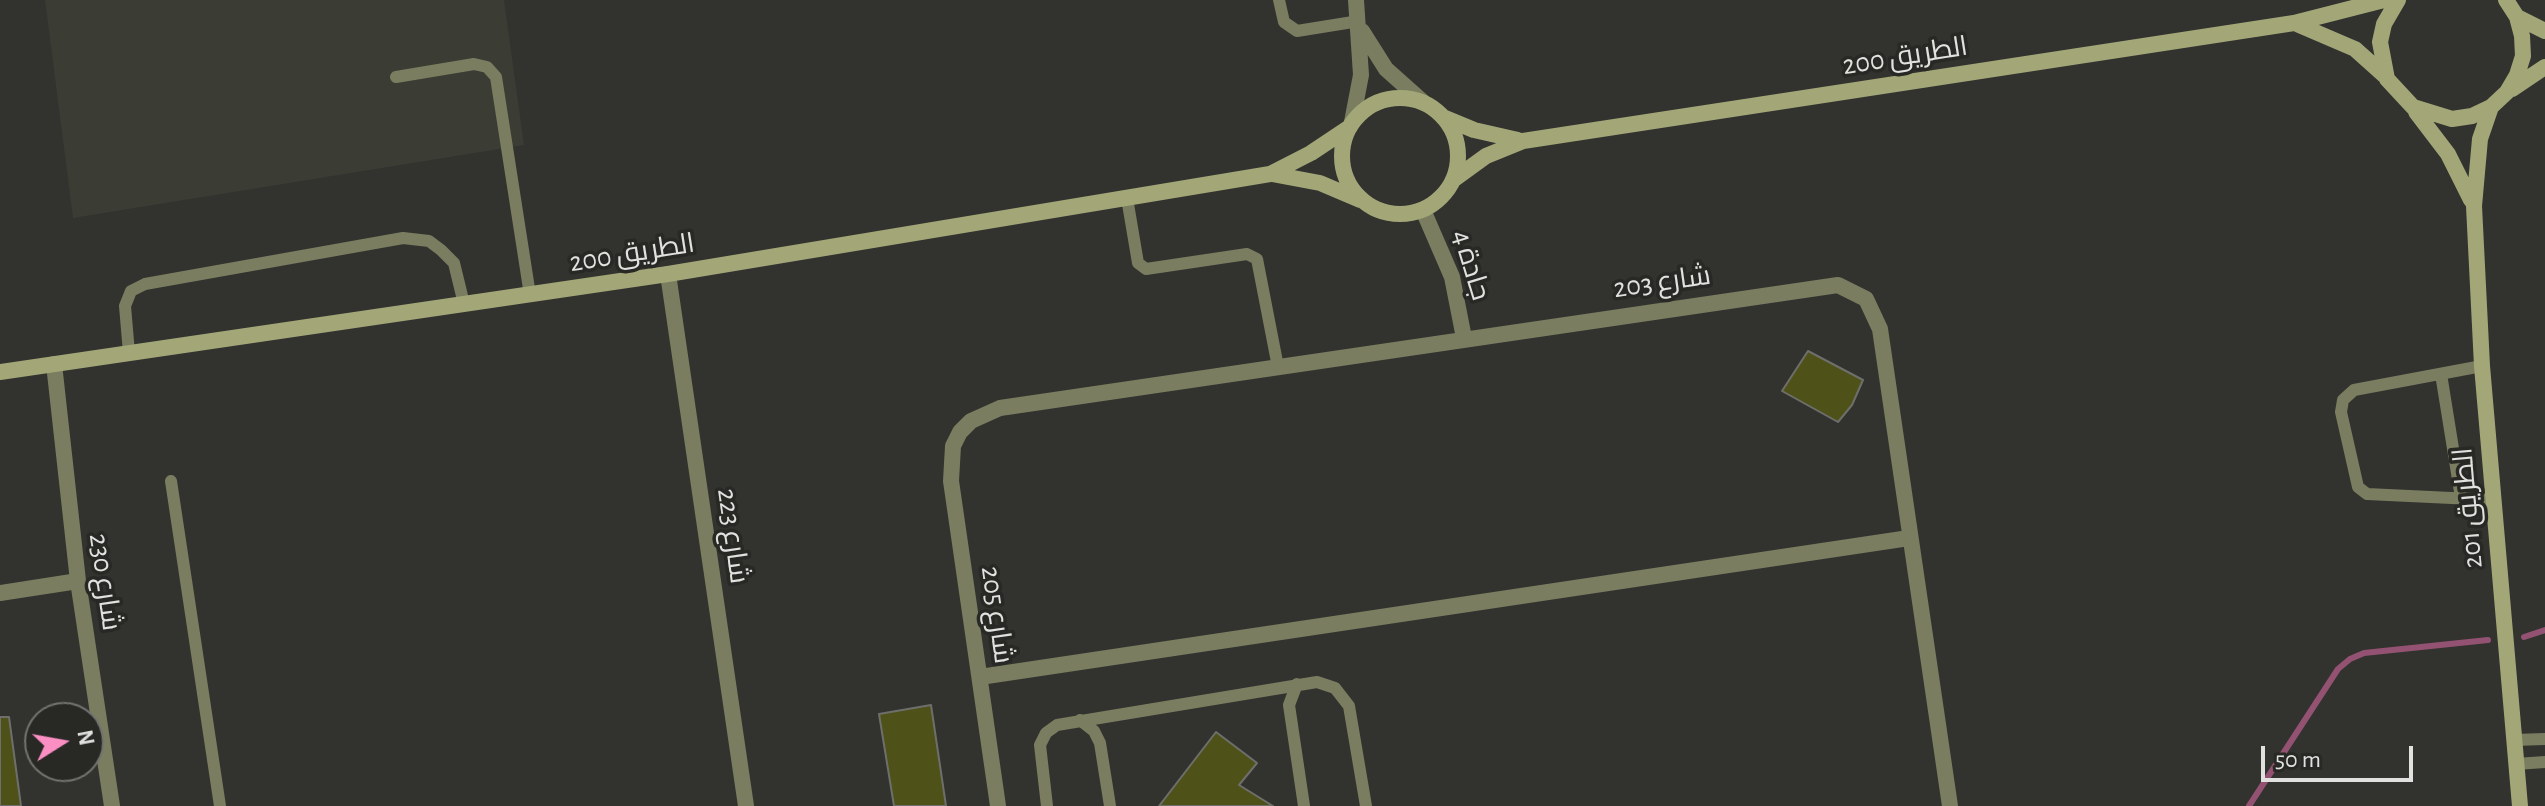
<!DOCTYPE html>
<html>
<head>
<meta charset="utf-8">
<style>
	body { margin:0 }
	#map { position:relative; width:2545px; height:806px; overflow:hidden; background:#32322f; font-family:"Alegreya Sans",sans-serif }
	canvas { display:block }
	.north { position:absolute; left:24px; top:702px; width:80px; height:80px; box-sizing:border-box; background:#282825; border:2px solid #727270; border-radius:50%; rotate:79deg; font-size:22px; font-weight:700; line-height:32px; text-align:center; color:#e1e2e0 }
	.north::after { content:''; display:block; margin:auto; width:28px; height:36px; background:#fb8fc4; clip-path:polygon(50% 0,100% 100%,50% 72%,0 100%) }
	.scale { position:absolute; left:2261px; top:746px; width:152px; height:36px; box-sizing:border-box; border:4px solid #e1e2e0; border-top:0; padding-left:10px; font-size:24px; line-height:28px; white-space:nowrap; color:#e1e2e0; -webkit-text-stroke:6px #282825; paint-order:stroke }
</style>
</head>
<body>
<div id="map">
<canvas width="2545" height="806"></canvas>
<div class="north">N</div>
<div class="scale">50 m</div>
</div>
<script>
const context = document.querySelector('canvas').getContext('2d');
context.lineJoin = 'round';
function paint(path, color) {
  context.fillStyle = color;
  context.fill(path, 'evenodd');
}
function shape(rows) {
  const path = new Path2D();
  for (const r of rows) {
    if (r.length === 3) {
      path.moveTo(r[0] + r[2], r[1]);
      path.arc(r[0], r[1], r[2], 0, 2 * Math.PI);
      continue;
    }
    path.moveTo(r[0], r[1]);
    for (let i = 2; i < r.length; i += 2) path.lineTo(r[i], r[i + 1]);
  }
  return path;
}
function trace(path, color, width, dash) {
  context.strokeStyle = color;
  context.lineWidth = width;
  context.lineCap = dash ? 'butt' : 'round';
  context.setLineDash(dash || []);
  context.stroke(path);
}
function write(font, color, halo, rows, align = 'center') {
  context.font = font + ' "Alegreya Sans",Cairo,sans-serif';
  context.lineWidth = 7;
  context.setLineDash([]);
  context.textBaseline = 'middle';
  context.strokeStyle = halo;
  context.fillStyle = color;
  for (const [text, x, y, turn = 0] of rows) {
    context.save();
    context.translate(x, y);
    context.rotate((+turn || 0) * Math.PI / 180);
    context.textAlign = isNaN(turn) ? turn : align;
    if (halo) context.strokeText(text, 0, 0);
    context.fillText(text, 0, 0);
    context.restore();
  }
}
paint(shape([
	[45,0,504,0,524,145,73,218]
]), '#3b3c34');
trace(shape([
	[2524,637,2545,630],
	[2249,806,2338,669,2350,659,2364,653,2488,640]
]), '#945272', 6);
const building = shape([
	[1808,351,1863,380,1852,405,1838,422,1782,391,1808,351],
	[931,705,946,806,894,806,879,714,931,705],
	[0,717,9,717,21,806,0,806,0,717],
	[1216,732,1257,763,1239,785,1273,806,1159,806,1216,732]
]);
paint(building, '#4e5118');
trace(building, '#6e6f6b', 2);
trace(shape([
	[1279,0,1284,22,1297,31,1359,21],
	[396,77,474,64,487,67,496,77,530,295],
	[1127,198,1138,263,1146,269,1247,254,1257,259,1278,367],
	[129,353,125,306,131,291,145,284,403,238,429,241,441,250,454,263,464,304],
	[2482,366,2354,390,2343,400,2341,412,2358,487,2367,494,2494,500],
	[2441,374,2461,498],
	[171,481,220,806],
	[1297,684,1289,705,1304,806],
	[1080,720,1094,731,1100,743,1110,806],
	[2514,740,2545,739],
	[2516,764,2545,762],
	[1047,806,1040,745,1046,733,1057,725,1317,682,1335,688,1349,706,1366,806]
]), '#7a7d5f', 12);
trace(shape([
	[1362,31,1386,69,1423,102],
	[1352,122,1361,75,1356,0],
	[1423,210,1452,277,1464,338],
	[668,274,746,806],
	[54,364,78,581,112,806],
	[0,593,78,581],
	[980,677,1909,538],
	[998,806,951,481,953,446,960,432,971,421,1000,408,1838,285,1866,299,1880,329,1950,806]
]), '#7a7d5f', 16);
trace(shape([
	[2398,0,2384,24,2380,42,2387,79,2413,107,2452,119,2472,116,2491,107,2507,92,2517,75,2523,56,2522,36,2517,17,2506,0],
	[2517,17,2545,31],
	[2299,25,2355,49,2384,75],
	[2512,89,2545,67],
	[1400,156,58],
	[2491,107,2480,139,2474,206,2482,366,2520,806],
	[2416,112,2448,154,2471,200],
	[1445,118,1474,130,1518,140],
	[1272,174,1320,183,1360,200],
	[1453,180,1486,156,1523,141,2294,23,2384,0],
	[0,372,668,274,1270,174,1311,153,1350,127]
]), '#a3a777', 16);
write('28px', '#e1e2e0', '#282825', [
	["الطريق 200",1905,56,-9],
	["الطريق 200",632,253,-9],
	["جادة 4",1471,265,73],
	["شارع 203",1662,282,-8],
	["الطريق 201",2468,508,-95],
	["شارع 223",733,536,82],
	["شارع 230",105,582,82],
	["شارع 205",997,615,82]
]);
</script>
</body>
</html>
